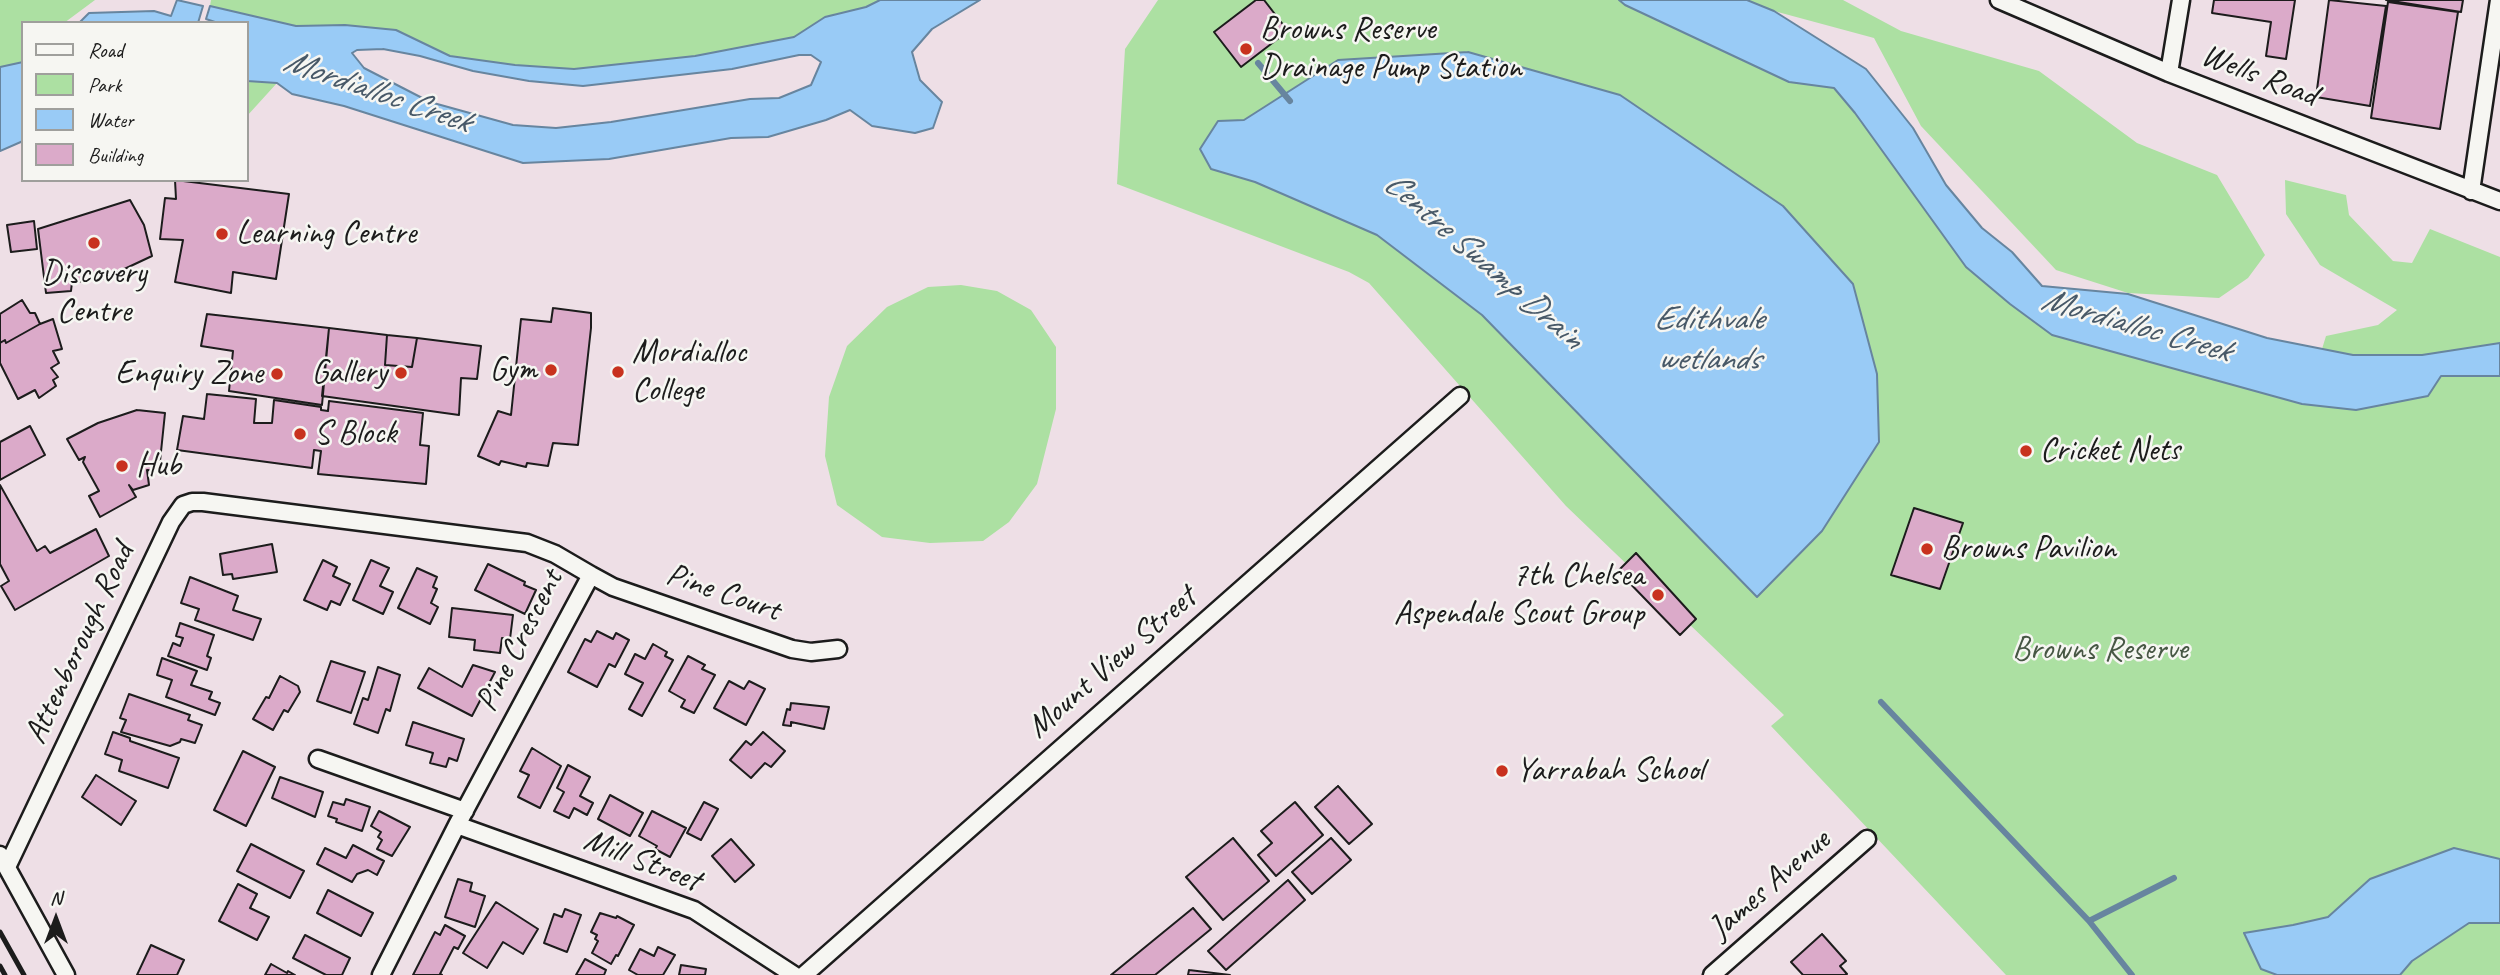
<!DOCTYPE html>
<html>
<head>
<meta charset="utf-8">
<style>
	body { margin:0 }
	#map { position:relative; width:2500px; height:975px; overflow:hidden; background:#eedfe6; font-family:Caveat,sans-serif }
	canvas { display:block }
	.legend { position:absolute; left:21px; top:21px; width:228px; height:161px; box-sizing:border-box; background:#f6f6f2; border:2px solid #9f9f9c; margin:0; padding:9px 12px; list-style:none; font-size:21px; color:#1c1c1c }
	.legend li { display:flex; align-items:center; gap:14px; height:35px }
	.legend b { width:35px; border:2px solid #9f9f9c }
	.north { position:absolute; left:21px; top:884px; width:70px; height:70px; -webkit-text-stroke:5px #f6f6f2; paint-order:stroke; rotate:0deg; font-size:19px; font-weight:700; line-height:28px; text-align:center; color:#1c1c1c }
	.north::after { content:''; display:block; margin:auto; width:24px; height:32px; background:#1c1c1c; clip-path:polygon(50% 0,100% 100%,50% 72%,0 100%) }
</style>
</head>
<body>
<div id="map">
<canvas width="2500" height="975"></canvas>
<ul class="legend">
<li><b style="height:9px;background:#f6f6f2"></b>Road</li>
<li><b style="height:19px;background:#ace0a2"></b>Park</li>
<li><b style="height:19px;background:#99cbf6"></b>Water</li>
<li><b style="height:19px;background:#dbaac9"></b>Building</li>
</ul>
<div class="north">N</div>
</div>
<script>
const context = document.querySelector('canvas').getContext('2d');
context.lineJoin = 'round';
function paint(path, color) {
  context.fillStyle = color;
  context.fill(path, 'evenodd');
}
function shape(rows) {
  const path = new Path2D();
  for (const r of rows) {
    path.moveTo(r[0], r[1]);
    for (let i = 2; i < r.length; i += 2) path.lineTo(r[i], r[i + 1]);
  }
  return path;
}
function trace(path, color, width, dash) {
  context.strokeStyle = color;
  context.lineWidth = width;
  context.lineCap = dash ? 'butt' : 'round';
  context.setLineDash(dash || []);
  context.stroke(path);
}
function write(font, color, halo, rows, align = 'center') {
  context.font = font + ' Caveat,sans-serif';
  context.lineWidth = 5;
  context.setLineDash([]);
  context.textBaseline = 'middle';
  context.strokeStyle = halo;
  context.fillStyle = color;
  for (const [text, x, y, turn = 0] of rows) {
    context.save();
    context.translate(x, y);
    context.rotate((+turn || 0) * Math.PI / 180);
    context.textAlign = isNaN(turn) ? turn : align;
    if (halo) context.strokeText(text, 0, 0);
    context.fillText(text, 0, 0);
    context.restore();
  }
}
paint(shape([
	[0,0,95,0,64,23,23,23,23,62,0,67],
	[211,0,880,0,866,7,825,17,794,37,695,56,574,69,515,65,450,56,396,30,345,25,296,26,210,6],
	[1158,0,1619,0,1625,5,1789,82,1834,88,1855,113,1904,179,2052,335,2302,404,2355,410,2428,396,2441,376,2500,376,2500,975,2006,975,1771,726,1784,715,1566,506,1369,283,1349,272,1117,184,1125,49],
	[1747,0,1843,0,1901,31,2039,71,2137,143,2217,175,2265,255,2248,278,2219,298,2128,293,2056,270,1921,126,1874,38,1774,11],
	[247,81,277,83,247,116],
	[2285,180,2346,195,2349,215,2393,261,2412,263,2430,229,2500,257,2500,343,2422,355,2353,355,2322,349,2326,336,2378,325,2397,310,2320,265,2286,214],
	[961,285,997,291,1031,310,1056,347,1056,409,1037,484,1009,522,983,541,930,543,882,537,837,505,825,456,829,397,847,346,887,307,928,287]
]), '#ace0a2');
const water = shape([
	[177,0,203,6,198,23,79,23,89,13,154,11,171,16,177,0],
	[880,0,980,0,932,29,912,52,920,80,942,102,933,128,915,133,872,126,850,110,826,120,768,137,731,138,609,159,523,163,344,106,292,94,277,83,247,81,247,23,218,23,206,19,210,6,296,26,345,25,396,30,450,56,515,65,574,69,695,56,794,37,825,17,866,7,880,0],
	[383,49,420,56,473,71,529,81,583,86,732,69,799,55,811,55,821,62,811,85,779,98,750,99,611,122,556,128,513,125,430,102,364,68,352,53,357,50,383,49],
	[1619,0,1747,0,1774,11,1866,69,1913,128,1946,185,1982,228,2012,252,2042,286,2128,294,2267,338,2353,355,2422,355,2500,343,2500,376,2441,376,2428,396,2356,410,2302,404,2052,335,2010,304,1966,267,1855,113,1834,88,1789,82,1625,5,1619,0],
	[1468,52,1620,95,1783,206,1853,284,1877,374,1879,442,1822,531,1757,597,1482,315,1377,235,1255,182,1211,169,1200,149,1218,121,1244,120,1338,60,1468,52],
	[23,62,23,141,0,151,0,67,23,62],
	[2454,848,2500,859,2500,923,2469,923,2412,961,2400,975,2277,975,2261,969,2244,933,2293,925,2328,917,2370,879,2454,848]
]);
paint(water, '#99cbf6');
trace(water, '#67859f', 2);
trace(shape([
	[1258,63,1290,101],
	[1881,702,2089,921,2132,975],
	[2089,921,2174,878]
]), '#67859f', 6);
const building = shape([
	[1256,0,1264,0,1288,31,1241,67,1214,32,1256,0],
	[2214,0,2295,0,2286,59,2266,56,2271,22,2212,13,2214,0],
	[2329,0,2386,6,2370,106,2316,97,2329,0],
	[2386,0,2463,0,2461,12,2386,0],
	[2388,2,2458,12,2440,129,2371,118,2388,2],
	[175,180,289,194,276,279,233,272,231,293,175,282,183,240,160,239,165,198,176,199,175,180],
	[130,200,144,225,152,256,103,279,100,273,87,281,72,282,71,291,46,293,38,229,130,200],
	[34,221,37,249,11,252,7,225,34,221],
	[22,300,30,313,35,313,40,324,6,343,5,340,0,343,0,314,22,300],
	[553,308,591,313,591,328,578,445,553,443,548,466,527,463,526,467,501,461,499,465,478,456,498,411,511,415,521,319,551,322,553,308],
	[207,314,329,328,322,405,229,391,233,351,201,346,207,314],
	[53,319,62,349,53,351,59,363,51,368,58,377,53,380,56,386,39,398,35,390,18,399,0,363,0,343,5,340,6,343,40,324,53,319],
	[329,328,387,335,385,365,412,367,417,338,481,346,477,379,461,378,459,415,322,396,329,328],
	[387,335,417,338,412,367,385,365,387,335],
	[207,394,256,399,254,423,272,423,274,400,321,407,321,410,328,411,329,401,423,413,420,445,429,446,426,484,318,474,321,451,314,450,312,468,177,450,183,416,204,419,207,394],
	[137,410,165,413,159,471,147,470,149,485,133,490,129,485,136,497,100,517,89,496,99,491,83,462,85,457,79,460,67,439,98,423,137,410],
	[30,426,45,455,0,480,0,442,30,426],
	[0,485,37,551,45,546,50,553,96,529,109,556,15,610,1,586,9,581,0,564,0,485],
	[1914,508,1963,523,1940,589,1891,575,1914,508],
	[272,544,277,572,233,579,232,574,223,575,220,554,272,544],
	[1636,553,1696,619,1680,635,1618,571,1636,553],
	[323,560,337,567,333,576,350,584,340,605,331,601,327,610,304,600,323,560],
	[371,560,389,568,380,586,393,592,383,614,353,600,371,560],
	[488,564,525,582,524,585,536,590,525,614,475,590,488,564],
	[417,568,437,577,433,587,437,589,431,603,438,607,430,624,398,608,417,568],
	[190,577,238,596,233,610,261,619,253,640,195,620,199,609,181,603,190,577],
	[452,608,513,615,510,639,502,638,500,653,474,650,475,640,449,637,452,608],
	[180,623,214,635,207,656,211,658,207,670,168,656,173,643,180,646,183,638,176,636,180,623],
	[597,631,613,639,616,633,629,640,615,667,609,664,597,687,568,672,585,639,591,642,597,631],
	[653,644,667,652,665,656,673,660,642,716,629,709,643,683,625,674,635,654,645,659,653,644],
	[688,656,705,665,702,669,715,675,694,713,681,707,685,700,669,691,688,656],
	[162,658,197,671,191,685,212,692,209,699,220,703,215,715,166,697,172,680,157,675,162,658],
	[331,661,365,672,351,713,317,701,331,661],
	[473,665,495,672,472,716,418,688,429,668,462,687,473,665],
	[378,667,400,675,390,711,386,709,378,733,354,724,363,698,368,700,378,667],
	[280,676,298,686,300,692,288,712,284,710,273,730,253,719,266,697,269,698,280,676],
	[729,681,744,689,749,681,765,689,746,725,714,708,729,681],
	[129,694,190,715,188,720,202,725,195,743,181,739,180,742,170,746,121,732,126,720,120,718,129,694],
	[791,703,829,707,824,729,791,722,791,726,783,725,787,709,790,710,791,703],
	[413,722,464,739,457,761,449,758,446,767,430,763,433,753,406,745,413,722],
	[113,732,130,738,130,741,179,758,168,788,119,771,122,760,105,754,113,732],
	[763,732,785,751,771,767,765,763,751,778,730,760,746,741,751,745,763,732],
	[532,748,561,766,540,808,518,797,529,775,520,771,532,748],
	[243,751,275,767,246,826,214,810,243,751],
	[568,765,590,777,580,796,593,803,587,815,574,808,569,818,554,811,564,792,557,788,568,765],
	[96,775,136,801,121,825,82,797,96,775],
	[280,777,323,792,315,817,272,798,280,777],
	[1338,786,1372,824,1349,844,1315,807,1338,786],
	[610,795,643,813,630,836,598,819,610,795],
	[346,799,370,807,362,831,336,822,337,819,328,816,333,802,344,805,346,799],
	[704,802,718,809,701,840,687,833,704,802],
	[1295,802,1323,835,1276,876,1258,855,1272,843,1261,831,1295,802],
	[379,811,410,827,392,856,377,849,382,840,378,837,381,832,371,826,379,811],
	[652,811,686,828,670,857,655,849,657,846,639,836,652,811],
	[1233,838,1269,881,1223,920,1186,877,1233,838],
	[1331,838,1351,860,1312,894,1292,872,1331,838],
	[731,839,754,865,735,882,712,856,731,839],
	[251,844,304,871,290,898,237,871,251,844],
	[353,845,384,861,377,875,368,870,357,874,352,882,317,864,325,848,346,858,353,845],
	[458,879,472,883,470,891,485,896,475,927,445,917,458,879],
	[1288,880,1305,900,1226,970,1208,951,1288,880],
	[238,884,257,894,250,908,269,917,257,940,219,921,238,884],
	[328,890,373,913,361,936,317,913,328,890],
	[496,902,538,929,523,954,503,942,487,968,463,953,496,902],
	[1193,908,1211,929,1155,975,1111,975,1193,908],
	[565,909,581,915,567,952,544,943,554,914,562,917,565,909],
	[600,913,616,918,617,916,634,925,618,956,616,955,611,964,592,953,598,941,595,939,597,935,591,932,600,913],
	[445,925,465,936,458,949,454,947,440,974,442,975,413,975,435,932,440,935,445,925],
	[1822,934,1846,961,1840,966,1847,974,1845,975,1803,975,1791,962,1822,934],
	[305,935,350,958,342,975,326,975,293,958,305,935],
	[151,945,184,960,177,975,137,975,151,945],
	[658,947,675,955,663,975,638,975,629,970,640,949,654,956,658,947],
	[585,959,606,970,604,975,576,975,585,959],
	[271,964,287,973,288,971,295,975,265,975,271,964],
	[681,965,706,969,705,975,679,975,681,965],
	[1189,970,1230,975,1188,975,1189,970]
]);
paint(building, '#dbaac9');
trace(building, '#1c1c1c', 2);
const minor = shape([
	[1999,0,2169,73,2500,201],
	[2169,73,2181,0],
	[2471,191,2499,0],
	[591,575,613,587,792,649,811,652,838,649],
	[318,759,465,811],
	[457,825,694,910,794,975],
	[0,855,66,975],
	[7,867,171,522,183,505,192,502,203,502,527,543,555,554,591,575,457,825,381,975],
	[804,975,1460,396],
	[1712,975,1867,839]
]);
trace(minor, '#1c1c1c', 21);
trace(minor, '#f6f6f2', 16);
trace(shape([
	[0,932,24,975],
	[0,966,5,975]
]), '#1c1c1c', 5);
for (const [x, y, r, color] of [
	[1246,49,7,"#c8321e"],
	[222,234,7,"#c8321e"],
	[94,243,7,"#c8321e"],
	[551,370,7,"#c8321e"],
	[618,372,7,"#c8321e"],
	[401,373,7,"#c8321e"],
	[277,374,7,"#c8321e"],
	[300,434,7,"#c8321e"],
	[2026,451,7,"#c8321e"],
	[122,466,7,"#c8321e"],
	[1927,549,7,"#c8321e"],
	[1658,595,7,"#c8321e"],
	[1502,771,7,"#c8321e"]
]) {
  const dot = new Path2D();
  dot.arc(x, y, r, 0, 2 * Math.PI);
  context.fillStyle = color;
  context.fill(dot);
  trace(dot, '#f6f6f2', 2.5);
}
write('33px', '#1c1c1c', '#f6f6f2', [
	["Browns Reserve",1260,30],
	["Drainage Pump Station",1260,68],
	["Learning Centre",236,234],
	["Discovery",94,274,"center"],
	["Centre",94,312,"center"],
	["Mordialloc",632,353],
	["College",632,391],
	["Gym",537,370,"right"],
	["Gallery",387,373,"right"],
	["Enquiry Zone",263,374,"right"],
	["S Block",314,434],
	["Cricket Nets",2040,451],
	["Hub",136,466],
	["Browns Pavilion",1941,549],
	["7th Chelsea",1644,576,"right"],
	["Aspendale Scout Group",1644,614,"right"],
	["Yarrabah School",1516,771]
], 'left');
write('33px', '#1c1c1c', '#f6f6f2', [
	["Wells Road",2259,76,21],
	["Pine Court",723,593,19],
	["Pine Crescent",520,641,-63],
	["Attenborough Road",80,644,-65],
	["Mount View Street",1112,663,-41],
	["Mill Street",642,861,21],
	["James Avenue",1770,885,-41]
]);
write('33px', '#475744', '#f6f6f2', [
	["Browns Reserve",2100,650]
]);
write('italic 35px', '#485968', '#f6f6f2', [
	["Mordialloc Creek",377,92,19],
	["Centre Swamp Drain",1483,261,41],
	["Edithvale",1708,320],
	["wetlands",1708,360],
	["Mordialloc Creek",2136,326,16]
]);
</script>
</body>
</html>
